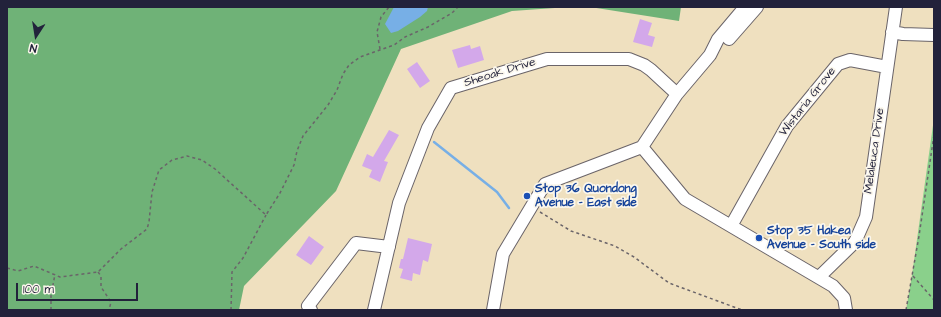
<!DOCTYPE html>
<html>
<head>
<meta charset="utf-8">
<style>
	body { margin:0 }
	#map { position:relative; width:941px; height:317px; overflow:hidden; background:#efe0bf; font-family:"Architects Daughter",sans-serif }
	canvas { display:block }
	.frame { position:absolute; inset:0; border:8px solid #22223b; pointer-events:none }
	.north { position:absolute; left:16px; top:16px; width:40px; height:40px; -webkit-text-stroke:3px #fbf7ec; paint-order:stroke; rotate:192deg; font-size:11px; font-weight:700; line-height:16px; text-align:center; color:#22223b }
	.north::after { content:''; display:block; margin:auto; width:14px; height:18px; background:#22223b; clip-path:polygon(50% 0,100% 100%,50% 72%,0 100%) }
	.scale { position:absolute; left:16px; top:283px; width:122px; height:18px; box-sizing:border-box; border:2px solid #22223b; border-top:0; padding-left:5px; font-size:12px; line-height:14px; white-space:nowrap; color:#22223b; -webkit-text-stroke:3px #fbf7ec; paint-order:stroke }
</style>
</head>
<body>
<div id="map">
<canvas width="941" height="317"></canvas>
<div class="frame"></div>
<div class="north">N</div>
<div class="scale">100 m</div>
</div>
<script>
const context = document.querySelector('canvas').getContext('2d');
context.lineJoin = 'round';
function paint(path, color) {
  context.fillStyle = color;
  context.fill(path, 'evenodd');
}
function shape(rows) {
  const path = new Path2D();
  for (const r of rows) {
    path.moveTo(r[0], r[1]);
    for (let i = 2; i < r.length; i += 2) path.lineTo(r[i], r[i + 1]);
  }
  return path;
}
function trace(path, color, width, dash) {
  context.strokeStyle = color;
  context.lineWidth = width;
  context.lineCap = dash ? 'butt' : 'round';
  context.setLineDash(dash || []);
  context.stroke(path);
}
function write(font, color, halo, rows, align = 'center') {
  context.font = font + ' "Architects Daughter",sans-serif';
  context.lineWidth = 3.5;
  context.setLineDash([]);
  context.textBaseline = 'middle';
  context.strokeStyle = halo;
  context.fillStyle = color;
  for (const [text, x, y, turn = 0] of rows) {
    context.save();
    context.translate(x, y);
    context.rotate((+turn || 0) * Math.PI / 180);
    context.textAlign = isNaN(turn) ? turn : align;
    if (halo) context.strokeText(text, 0, 0);
    context.fillText(text, 0, 0);
    context.restore();
  }
}
paint(shape([
	[934,118,934,310,906,310,912,275]
]), '#8ad08b');
paint(shape([
	[7,7,569,7,512,11,401,49,336,191,244,286,239,310,7,310],
	[590,7,681,7,679,21]
]), '#6fb277');
paint(shape([
	[394,7,428,7,427,11,420,17,398,31,391,33,385,24]
]), '#77afe6');
trace(shape([
	[434,142,497,192,509,208]
]), '#77afe6', 2.5);
paint(shape([
	[640,19,652,23,648,35,655,37,652,47,633,42],
	[470,45,471,49,480,46,484,60,458,68,452,50],
	[417,62,430,81,420,88,407,69],
	[389,130,399,135,384,161,388,162,380,182,369,177,372,170,362,166,367,154,373,157],
	[309,236,324,247,311,265,296,255],
	[408,238,432,244,428,262,423,260,420,275,413,273,412,281,400,278,403,269,399,268,401,259,403,259]
]), '#d3a8ea');
const minor = shape([
	[892,32,903,34,934,35],
	[729,39,757,7],
	[642,147,685,199,833,286,844,298,846,310],
	[731,226,787,126,838,64,850,60,887,67],
	[819,277,855,242,866,217,896,7],
	[311,310,308,306,356,243,389,247],
	[374,310,399,203,428,128,451,88,547,59,629,59,644,65,651,70,677,94],
	[493,310,503,254,545,184,642,147,677,94,710,55,718,39,745,7]
]);
trace(minor, '#6a6469', 14);
trace(shape([
	[380,49,377,32,381,17,389,7],
	[540,212,571,231,615,246,634,257,669,283,742,310],
	[7,268,18,271,34,266,60,277,98,272,121,249,147,229,149,222,152,192,159,170,172,160,187,156,202,160,215,169,266,215,280,193,294,165,297,151,303,136,328,105,337,90,343,74,349,65,360,57,394,45,405,37,428,27,452,13,458,7],
	[98,272,101,276,101,287,111,302,109,310],
	[913,276,934,300],
	[51,310,51,296,55,274],
	[231,310,232,272,243,258,266,215],
	[906,310,919,236,934,135]
]), '#6a6469', 1.5, [3, 3]);
trace(minor, '#fff', 12);
for (const [x, y, r, color] of [
	[527,196,4,"#1a4fb4"],
	[759,238,4,"#1a4fb4"]
]) {
  const dot = new Path2D();
  dot.arc(x, y, r, 0, 2 * Math.PI);
  context.fillStyle = color;
  context.fill(dot);
  trace(dot, '#fbf7ec', 1.5);
}
write('12px', '#22223b', '#fbf7ec', [
	["Sheoak Drive",500,73,-17],
	["Wistaria Grove",808,102,-52],
	["Melaleuca Drive",875,151,-82]
]);
write('bold 12px', '#164399', '#fbf7ec', [
	["Stop 36 Quondong",535,189],
	["Avenue - East side",535,203],
	["Stop 35 Hakea",767,231],
	["Avenue - South side",767,245]
], 'left');
</script>
</body>
</html>
